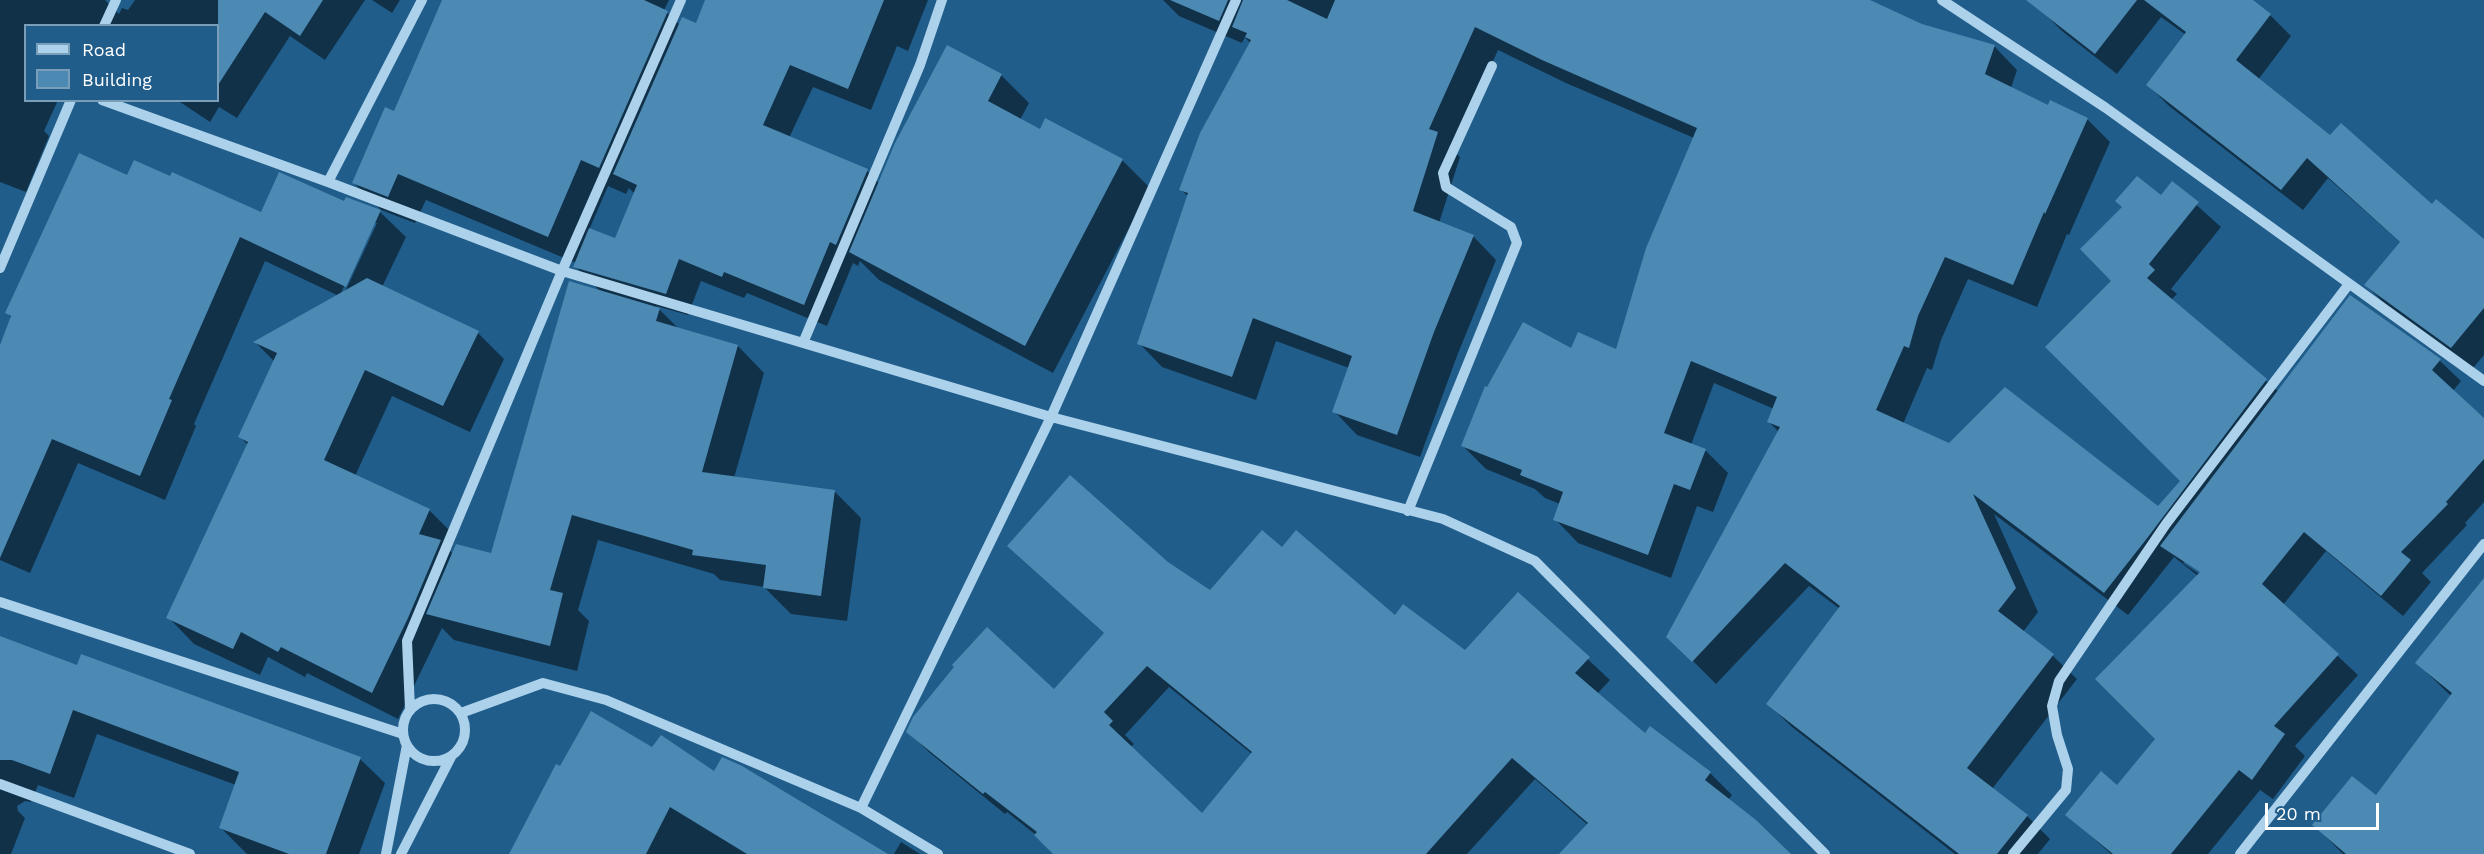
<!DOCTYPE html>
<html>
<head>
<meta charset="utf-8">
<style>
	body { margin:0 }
	#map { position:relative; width:2484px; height:854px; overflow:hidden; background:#205d8a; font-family:"Work Sans",sans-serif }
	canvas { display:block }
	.legend { position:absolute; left:24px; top:24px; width:195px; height:78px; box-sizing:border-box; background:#205d8a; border:2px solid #799eb9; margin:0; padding:8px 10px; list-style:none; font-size:18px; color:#fff }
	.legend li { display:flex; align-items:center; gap:12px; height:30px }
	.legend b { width:30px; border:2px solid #799eb9 }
	.scale { position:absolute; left:2265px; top:803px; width:114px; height:27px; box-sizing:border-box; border:3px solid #fff; border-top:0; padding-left:8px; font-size:18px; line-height:21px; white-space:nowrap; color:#fff; -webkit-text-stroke:4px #205d8a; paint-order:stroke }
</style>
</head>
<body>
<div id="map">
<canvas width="2484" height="854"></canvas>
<ul class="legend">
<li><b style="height:8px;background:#abd1eb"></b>Road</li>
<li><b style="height:16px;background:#4c89b3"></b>Building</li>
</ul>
<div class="scale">20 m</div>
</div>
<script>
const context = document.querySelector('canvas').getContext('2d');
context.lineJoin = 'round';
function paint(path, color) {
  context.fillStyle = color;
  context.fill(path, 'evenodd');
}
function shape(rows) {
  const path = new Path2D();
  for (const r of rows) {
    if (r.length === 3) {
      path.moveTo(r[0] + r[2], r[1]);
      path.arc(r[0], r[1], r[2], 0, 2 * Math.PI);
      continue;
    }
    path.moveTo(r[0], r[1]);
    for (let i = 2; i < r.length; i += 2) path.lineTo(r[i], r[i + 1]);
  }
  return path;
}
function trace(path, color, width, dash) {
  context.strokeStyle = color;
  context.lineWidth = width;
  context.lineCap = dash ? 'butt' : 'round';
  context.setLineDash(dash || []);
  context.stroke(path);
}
paint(shape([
	[0,0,105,0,119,14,122,8,128,10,135,0,365,0,325,60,290,36,237,118,219,107,210,122,177,100,218,100,218,26,26,26,26,100,58,100,44,131,49,136,26,192,0,182],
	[372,0,400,0,392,13],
	[444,0,669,0,664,10,680,25,697,25,707,0,928,0,908,51,897,46,871,110,813,87,789,138,867,171,880,184,1001,75,1029,103,1020,120,1040,131,1122,160,1150,188,1053,373,879,280,860,261,858,266,853,263,827,326,747,293,744,298,701,281,688,315,656,306,679,329,738,346,764,373,734,478,835,492,861,518,847,621,791,614,764,587,720,580,714,574,598,540,578,610,589,621,577,671,454,640,442,628,398,719,307,673,305,677,268,657,260,675,194,644,168,617,248,445,240,437,275,362,256,343,339,296,265,261,194,424,196,426,165,500,78,463,30,573,0,560,0,350,12,318,7,313,128,177,261,214,345,203,347,199,380,212,406,237,382,287,478,333,504,359,470,432,392,396,355,476,430,511,456,537,450,551,453,554,492,554,601,292,575,266,576,263,426,200,415,223,381,210,354,183,395,113],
	[608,186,626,194,629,188,635,194,616,240,589,230],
	[374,223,377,223,344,294,341,293],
	[1163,0,1866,0,1921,25,1994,46,2017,70,2011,88,2049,107,2087,119,2110,142,2069,235,2067,234,2037,307,1968,279,1941,340,1932,370,1927,368,1903,424,1949,445,2158,508,2182,481,2113,281,2172,183,2221,227,2171,289,2177,294,2171,300,2279,392,2350,297,2440,361,2461,381,2453,391,2484,420,2484,502,2465,523,2467,525,2422,573,2431,582,2403,616,2326,551,2283,605,2358,675,2295,746,2305,756,2273,799,2260,790,2208,854,2111,854,2067,815,2117,787,2157,739,2198,576,2174,557,2128,615,1994,514,2038,612,2023,632,2053,656,2077,679,1992,789,2027,816,2050,839,2038,854,1955,854,1792,727,1768,704,1840,609,1809,586,1716,684,1692,660,1779,432,1769,422,1774,409,1714,383,1691,445,1705,450,1728,473,1713,512,1697,506,1671,578,1578,543,1555,519,1560,504,1545,498,1535,489,1486,469,1463,446,1572,350,1617,351,1694,138,1566,83,1498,50,1453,150,1460,157,1439,223,1473,236,1496,260,1457,356,1420,457,1357,435,1334,411,1349,368,1276,341,1256,400,1162,367,1139,343,1189,197,1180,189,1251,44,1245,37,1242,43,1179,16],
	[2185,561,2207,575,2205,578,2183,563],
	[2049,0,2251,0,2270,15,2291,36,2258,80,2330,137,2484,241,2484,355,2473,368,2387,306,2366,285,2401,243,2328,178,2303,210,2169,106,2148,85,2186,35,2161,17,2117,74,2062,31,2041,10],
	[1009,546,1167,563,1210,592,1282,550,1395,617,1465,652,1518,594,1610,680,1597,694,1645,735,1651,728,1710,773,1732,795,1728,800,1789,854,1561,854,1588,825,1535,779,1467,854,1055,854,1036,835,1007,812,1005,814,930,753,908,732,1054,691,1105,634],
	[1169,687,1252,754,1202,815,1130,747,1134,744,1125,735],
	[2484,581,2484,854,2343,854,2314,825,2376,798,2451,696,2417,663],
	[0,638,77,667,360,759,385,783,359,854,247,854,221,828,236,785,97,734,74,798,38,785,31,802,25,801,17,806,18,811,25,818,11,854,0,854],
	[653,749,715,773,885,854,511,854,561,768],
	[901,842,920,854,894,854]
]), '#0007');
paint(shape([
	[218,0,323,0,300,36,265,12,218,85],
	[442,0,644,0,668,11,599,168,581,160,548,237,398,174,388,197,352,183,385,107,394,111],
	[705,0,884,0,848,89,790,65,763,125,868,169,836,245,830,242,804,305,724,272,722,277,679,259,666,294,573,267,589,228,615,238,637,185,613,174,682,17,696,23],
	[1170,0,1228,0,1219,21],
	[1243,0,1287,0,1327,19,1335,0,1870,0,1922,24,1995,45,1985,74,2048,105,2050,100,2088,118,2045,214,2044,212,2013,285,1945,257,1918,316,1909,348,1904,346,1876,410,1949,443,2005,387,2158,506,2180,481,2045,347,2111,281,2080,249,2122,207,2115,201,2137,176,2161,195,2172,181,2199,202,2149,264,2155,270,2147,278,2267,379,2148,537,2104,593,1973,494,2016,588,1998,611,2054,654,1967,768,2028,815,1997,854,1959,854,1766,704,1840,606,1785,563,1692,662,1666,637,1780,427,1767,422,1777,397,1691,361,1664,433,1706,449,1690,490,1674,484,1648,555,1553,520,1563,492,1520,475,1522,470,1461,446,1485,386,1487,387,1523,322,1571,348,1578,332,1616,349,1646,248,1697,128,1542,60,1475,27,1429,129,1438,132,1413,211,1474,235,1434,332,1397,435,1332,412,1352,356,1253,318,1232,377,1137,344,1188,193,1179,190,1200,133,1251,40,1245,37,1247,33,1232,27],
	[2026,0,2137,0,2095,54],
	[2144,0,2253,0,2271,14,2236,60,2330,135,2341,123,2432,204,2436,199,2484,239,2484,308,2451,348,2364,285,2400,242,2307,158,2281,190,2146,85,2186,32],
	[947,45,1002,74,988,101,1040,129,1045,118,1123,159,1025,346,849,252,895,143],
	[79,153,127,175,134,160,170,176,172,172,261,212,279,172,344,201,346,197,381,210,346,287,240,237,169,399,172,400,140,476,52,439,0,558,0,345,11,316,5,313],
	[367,278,479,331,443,406,365,370,324,460,430,509,419,534,441,540,408,618,372,693,281,647,278,652,241,632,233,649,166,618,248,442,238,437,277,353,253,342],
	[569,281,660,308,656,321,738,345,702,472,835,490,821,596,763,588,766,565,692,555,693,550,572,515,550,590,563,593,550,646,426,614,456,544,491,553],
	[2350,295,2441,359,2432,370,2484,418,2484,459,2446,502,2448,504,2401,552,2411,560,2381,596,2304,532,2262,584,2339,654,2274,726,2285,734,2252,780,2239,770,2171,854,2113,854,2065,815,2101,771,2117,785,2155,739,2095,679,2200,572,2160,546],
	[1070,475,1168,562,1210,590,1262,530,1282,547,1296,530,1395,615,1403,604,1465,650,1518,592,1590,657,1575,673,1645,733,1650,726,1711,772,1705,780,1756,820,1791,854,1559,854,1588,823,1512,758,1426,854,1053,854,1034,835,1037,832,985,792,983,794,906,732,913,717,954,667,952,665,987,627,1054,689,1104,633,1007,546],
	[1147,666,1252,752,1202,813,1109,725,1113,721,1104,712],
	[2484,578,2484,854,2346,854,2312,825,2352,776,2376,795,2452,693,2415,663],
	[0,636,77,665,81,654,361,757,326,854,289,854,219,828,239,772,73,710,50,774,12,760,0,760],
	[591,711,652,747,661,735,714,771,722,757,742,766,888,854,747,854,670,807,646,854,509,854,556,764,560,766]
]), '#4c89b3');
trace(shape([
	[1942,0,2106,108,2484,381],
	[104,26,116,0],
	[102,100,328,182,562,271,1051,417,1443,519,1535,561,1825,854],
	[328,182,422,0],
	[0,268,71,100],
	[803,343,920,65,942,0],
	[1408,511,1517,243,1511,227,1446,187,1443,173,1492,66],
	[0,602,403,734],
	[434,730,31],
	[410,709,407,641,562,271,681,0],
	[461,713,543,683,606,700,861,808,938,854],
	[0,784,190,854],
	[861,808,1051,417,1236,0],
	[386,854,407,745],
	[401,854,451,757],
	[2013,854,2066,790,2068,769,2057,735,2052,706,2059,681,2166,524,2349,284],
	[2240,854,2484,544]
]), '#abd1eb', 10);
</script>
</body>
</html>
